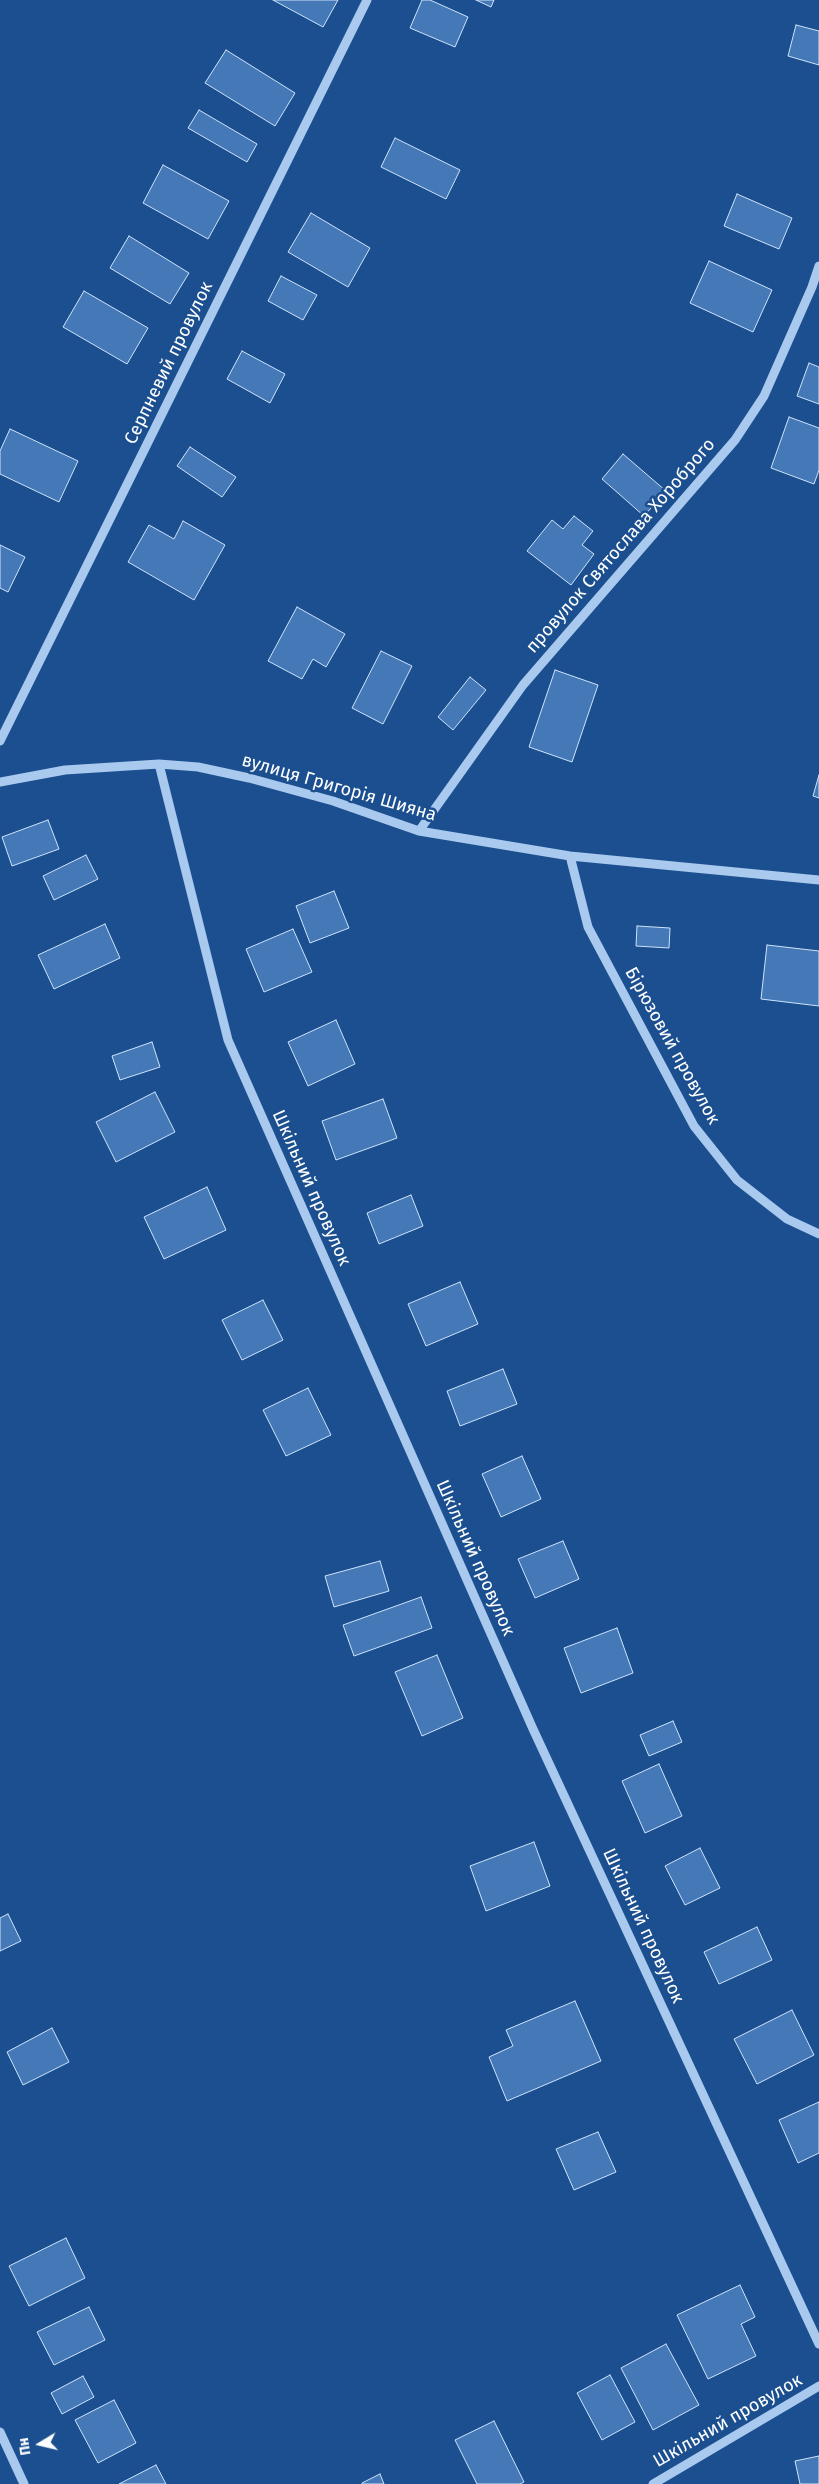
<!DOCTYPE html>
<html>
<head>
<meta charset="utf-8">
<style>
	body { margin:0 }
	#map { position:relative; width:819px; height:2484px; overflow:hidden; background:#1b4f8f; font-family:"Fira Sans",sans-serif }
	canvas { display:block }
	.north { position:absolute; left:15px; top:2419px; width:50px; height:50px; -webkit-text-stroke:4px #1b4f8f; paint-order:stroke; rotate:261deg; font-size:14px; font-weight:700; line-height:20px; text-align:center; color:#fff }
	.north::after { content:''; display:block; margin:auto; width:18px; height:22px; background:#fff; clip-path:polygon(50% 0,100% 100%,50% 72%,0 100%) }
</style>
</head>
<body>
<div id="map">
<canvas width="819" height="2484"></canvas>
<div class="north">Пн</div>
</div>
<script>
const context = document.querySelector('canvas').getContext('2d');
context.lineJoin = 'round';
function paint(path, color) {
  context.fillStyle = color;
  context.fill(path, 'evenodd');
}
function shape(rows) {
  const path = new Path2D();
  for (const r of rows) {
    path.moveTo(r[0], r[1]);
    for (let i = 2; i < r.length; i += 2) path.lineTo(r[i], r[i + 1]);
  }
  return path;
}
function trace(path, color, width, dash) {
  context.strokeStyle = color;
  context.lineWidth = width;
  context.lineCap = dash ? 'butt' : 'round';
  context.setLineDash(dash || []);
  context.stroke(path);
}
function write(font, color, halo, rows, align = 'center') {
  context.font = font + ' "Fira Sans",sans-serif';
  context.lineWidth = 5;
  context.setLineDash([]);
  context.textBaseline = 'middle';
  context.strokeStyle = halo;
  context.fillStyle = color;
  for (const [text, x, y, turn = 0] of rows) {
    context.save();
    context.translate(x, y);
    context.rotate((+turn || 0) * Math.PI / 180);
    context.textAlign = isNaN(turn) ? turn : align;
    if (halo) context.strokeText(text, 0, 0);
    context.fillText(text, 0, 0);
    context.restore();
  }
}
const building = shape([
	[273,0,338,0,323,27,273,0],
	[422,0,430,0,468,17,455,47,410,28,422,0],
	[476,0,494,0,491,7,476,0],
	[796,25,819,31,819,65,788,56,796,25],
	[226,50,295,93,275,126,205,83,226,50],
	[199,110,257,144,247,162,188,128,199,110],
	[395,138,460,170,446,199,381,167,395,138],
	[163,165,229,201,208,239,143,203,163,165],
	[737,194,792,218,779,249,724,226,737,194],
	[311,213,370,248,348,287,288,252,311,213],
	[129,236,189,273,170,304,110,268,129,236],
	[709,261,772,290,753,332,690,303,709,261],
	[281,276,317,295,303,320,268,301,281,276],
	[84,291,148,328,127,364,63,327,84,291],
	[242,351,285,374,270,403,227,379,242,351],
	[809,363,819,367,819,404,797,396,809,363],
	[789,417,819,428,819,470,814,484,771,468,789,417],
	[10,429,78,461,59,502,0,474,0,451,10,429],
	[190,447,236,477,222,497,177,466,190,447],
	[623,454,666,491,644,516,602,479,623,454],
	[574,516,593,531,582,545,594,554,571,585,527,551,552,520,563,529,574,516],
	[183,521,225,545,194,600,128,562,149,525,174,539,183,521],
	[0,545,25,557,8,592,0,588,0,545],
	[297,607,345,634,326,667,313,659,302,679,268,661,297,607],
	[381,651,412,666,383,724,352,708,381,651],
	[555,670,598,685,572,762,529,747,555,670],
	[470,677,486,690,453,730,438,717,470,677],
	[819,775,819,798,813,796,819,775],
	[48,820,59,849,12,866,2,837,48,820],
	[86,855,98,879,54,900,43,876,86,855],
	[334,891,349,928,310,943,296,906,334,891],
	[105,924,120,958,54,989,38,955,105,924],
	[637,926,670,928,669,948,636,946,637,926],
	[293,929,312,972,264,992,246,949,293,929],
	[767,945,819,951,819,1006,761,999,767,945],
	[336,1020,355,1064,308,1086,288,1042,336,1020],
	[152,1042,160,1067,120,1080,112,1056,152,1042],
	[155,1092,175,1132,116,1162,96,1122,155,1092],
	[383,1099,397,1138,336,1160,322,1121,383,1099],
	[207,1187,226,1230,164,1259,144,1217,207,1187],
	[411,1195,423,1226,379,1244,367,1213,411,1195],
	[460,1282,478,1324,426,1346,408,1304,460,1282],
	[263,1300,283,1340,242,1360,222,1320,263,1300],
	[503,1369,517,1404,460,1426,447,1391,503,1369],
	[308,1388,331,1435,286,1456,263,1410,308,1388],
	[522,1456,541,1499,501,1517,482,1474,522,1456],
	[563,1541,579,1579,535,1598,518,1559,563,1541],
	[380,1561,389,1591,334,1607,325,1576,380,1561],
	[421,1597,432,1628,354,1656,343,1625,421,1597],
	[617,1628,633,1673,581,1693,564,1648,617,1628],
	[437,1655,463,1718,422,1736,395,1672,437,1655],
	[673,1721,682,1742,649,1756,640,1735,673,1721],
	[659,1764,682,1816,645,1833,622,1781,659,1764],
	[534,1842,550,1886,486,1911,470,1866,534,1842],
	[700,1848,720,1888,685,1905,665,1866,700,1848],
	[8,1914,21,1941,0,1951,0,1918,8,1914],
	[757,1927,772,1960,719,1984,704,1952,757,1927],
	[575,2001,601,2061,507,2101,489,2057,513,2046,506,2030,575,2001],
	[792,2010,814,2055,757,2084,734,2039,792,2010],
	[52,2028,69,2062,23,2085,7,2052,52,2028],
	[819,2102,819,2153,798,2163,779,2120,819,2102],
	[598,2132,616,2172,574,2190,556,2149,598,2132],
	[66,2238,85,2278,29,2306,9,2266,66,2238],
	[740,2285,755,2317,741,2324,756,2356,708,2379,677,2315,740,2285],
	[89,2307,105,2340,54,2365,37,2332,89,2307],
	[666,2344,699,2405,653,2430,621,2368,666,2344],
	[610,2375,635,2422,602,2440,577,2393,610,2375],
	[83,2376,94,2397,62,2414,51,2393,83,2376],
	[114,2400,136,2443,98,2463,75,2420,114,2400],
	[494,2421,524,2482,520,2484,477,2484,455,2440,494,2421],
	[819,2456,819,2484,800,2484,795,2461,819,2456],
	[156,2465,166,2484,119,2484,156,2465],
	[380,2474,384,2484,362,2484,362,2483,380,2474]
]);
paint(building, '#4478b7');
trace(building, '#cfe3fa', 1);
trace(shape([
	[0,741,367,0],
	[159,764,228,1040,533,1729,819,2344],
	[0,782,65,770,159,764,198,767,249,778,333,801,419,831,570,856,819,880],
	[419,831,523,685,735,440,764,396,812,287,819,266],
	[570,856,588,927,694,1126,737,1180,787,1219,819,1234],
	[0,2432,24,2484],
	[653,2484,819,2386]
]), '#a9c9ee', 9);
write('18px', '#fff', '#1b4f8f', [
	["Серпневий провулок",169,363,-64],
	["провулок Святослава Хороброго",621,546,-49],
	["вулиця Григорія Шияна",339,788,16],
	["Бірюзовий провулок",672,1046,61],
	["Шкільний провулок",311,1188,66],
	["Шкільний провулок",475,1558,66],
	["Шкільний провулок",643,1926,65],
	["Шкільний провулок",728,2421,-30]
]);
</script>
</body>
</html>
